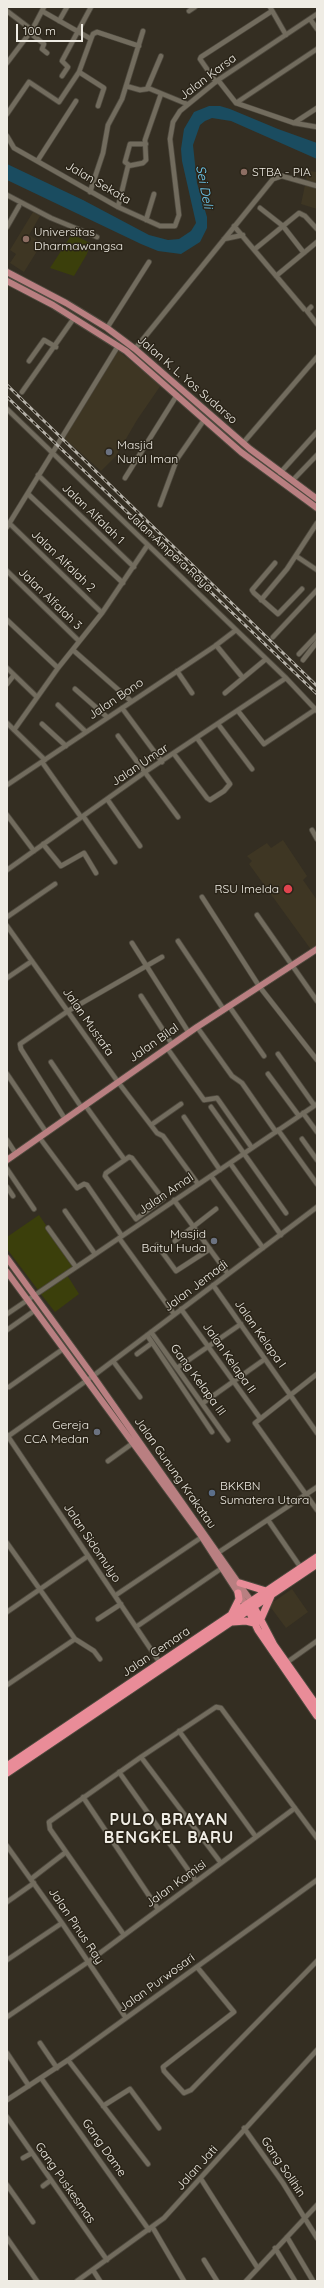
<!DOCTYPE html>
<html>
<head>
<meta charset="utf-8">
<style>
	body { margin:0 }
	#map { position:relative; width:324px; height:2288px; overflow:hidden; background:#342e22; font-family:Quicksand,sans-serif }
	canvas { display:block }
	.frame { position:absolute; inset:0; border:8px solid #efece4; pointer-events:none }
	.scale { position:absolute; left:16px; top:24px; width:67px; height:18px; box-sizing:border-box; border:2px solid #efece4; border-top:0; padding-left:5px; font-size:12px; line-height:14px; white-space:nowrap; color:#efece4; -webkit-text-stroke:3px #2a2418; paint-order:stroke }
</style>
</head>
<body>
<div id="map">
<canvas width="324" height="2288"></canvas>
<div class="frame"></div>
<div class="scale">100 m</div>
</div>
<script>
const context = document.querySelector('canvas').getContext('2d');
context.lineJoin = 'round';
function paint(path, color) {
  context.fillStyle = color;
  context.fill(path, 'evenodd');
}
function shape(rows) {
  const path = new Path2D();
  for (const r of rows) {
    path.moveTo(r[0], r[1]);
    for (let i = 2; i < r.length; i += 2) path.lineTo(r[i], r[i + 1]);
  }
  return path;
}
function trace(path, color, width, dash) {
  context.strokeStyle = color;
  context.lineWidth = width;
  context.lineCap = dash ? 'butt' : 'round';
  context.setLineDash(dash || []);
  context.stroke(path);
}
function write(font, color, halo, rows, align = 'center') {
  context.font = font + ' Quicksand,sans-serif';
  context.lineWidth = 3;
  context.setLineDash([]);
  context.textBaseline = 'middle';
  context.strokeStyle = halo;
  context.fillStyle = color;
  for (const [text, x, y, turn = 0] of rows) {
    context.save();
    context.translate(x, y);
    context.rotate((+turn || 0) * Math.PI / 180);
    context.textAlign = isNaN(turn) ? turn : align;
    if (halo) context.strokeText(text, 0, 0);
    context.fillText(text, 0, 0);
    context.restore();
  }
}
paint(shape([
	[308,171,317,172,317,209,301,204],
	[33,212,40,216,29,235,42,243,24,272,10,263,16,254,10,250],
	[117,350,161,385,137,420,116,456,101,471,64,438],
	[283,840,307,876,303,880,317,900,317,947,312,951,249,864,252,861,247,856,267,843,271,848],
	[292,1589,308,1612,286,1628,269,1605]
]), '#3e3623');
paint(shape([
	[72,234,90,243,87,254,74,276,50,268],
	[39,1215,74,1266,38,1290,7,1249,7,1237],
	[67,1275,79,1294,55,1312,40,1293]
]), '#3b3f0b');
paint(shape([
	[209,106,220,106,230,109,278,129,317,143,317,159,231,121,212,118,205,121,200,125,193,145,197,183,207,217,207,228,200,242,181,254,158,251,141,244,7,180,7,164,83,200,149,235,168,240,179,239,191,231,196,223,182,161,181,149,184,129,194,112]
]), '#1a4c60');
const minor = shape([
	[270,7,286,35],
	[7,11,32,30],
	[189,11,195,7],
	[310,19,317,29],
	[59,21,67,7],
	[30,33,44,44,42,49,47,53],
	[91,39,93,34,97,32,139,46],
	[7,63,32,30,44,7],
	[79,72,104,88,98,106],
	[62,76,68,67,62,61,91,7],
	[218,80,236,103,294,123,317,127],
	[216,82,200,59,201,57,272,11],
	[126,86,140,90,147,89,161,56],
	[148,88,187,104],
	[236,103,317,49],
	[7,114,29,82,59,102,79,72,91,39,42,11],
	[294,123,317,108],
	[7,136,14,148,118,207,160,226,175,226,179,215,170,139,173,122,180,111,218,80,317,14],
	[38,160,76,101],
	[129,165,125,162,130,144,146,144],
	[90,192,103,153,108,125,122,99,143,31],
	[7,195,51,218,97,237],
	[118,207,128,166,143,163,146,160,145,140,161,94],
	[260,208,283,226,304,253],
	[146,220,154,194],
	[234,226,304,309],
	[7,227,19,206],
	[224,239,243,235],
	[255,249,299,213,305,216,317,229],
	[276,276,317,242],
	[311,307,307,311,317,324],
	[107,328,149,262],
	[135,349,273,179,282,176,317,186],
	[29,361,44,340,56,347],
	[22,392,74,318],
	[7,409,286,678,317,711],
	[243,443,317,357],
	[280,473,317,432],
	[38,475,134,567],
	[125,478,177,395],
	[292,481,317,455],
	[28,494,123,583],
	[160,505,177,459,204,420],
	[9,523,102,613],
	[7,527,118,346],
	[296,556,317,570],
	[275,563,252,590,254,593,278,614,302,589],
	[7,571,79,641],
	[261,600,287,569,317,523],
	[7,620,58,668],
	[273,637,317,590],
	[216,645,243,678],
	[73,650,131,701],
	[299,654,317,635],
	[303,660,317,642],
	[7,668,37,697],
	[177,671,192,693],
	[7,684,14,675],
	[75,689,107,717],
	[225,693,266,659],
	[58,705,86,732],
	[122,708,162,762],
	[238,711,264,744,316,709],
	[7,723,45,760],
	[42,724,66,746],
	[218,724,252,769],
	[14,730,58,668,102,613,147,546],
	[118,736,178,817],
	[174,754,207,798,210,800,224,791,230,784,197,738],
	[42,762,81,817],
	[7,785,215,646,236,630],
	[107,799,140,846],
	[7,815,34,851],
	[83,816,115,862],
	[312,830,317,839],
	[43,844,61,866,84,853,96,873],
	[7,870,145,772,286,678],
	[202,897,259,986,317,1060],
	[257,915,317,1001],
	[7,917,55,884],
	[7,926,118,1082,157,1133,163,1136,198,1184],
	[178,941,224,1010],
	[132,943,189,1033],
	[7,978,32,961],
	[141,996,172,1044],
	[229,1006,264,1056],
	[197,1027,232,1076,242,1083,276,1132],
	[167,1048,204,1100,217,1098,252,1148],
	[278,1054,314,1105],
	[51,1062,82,1108],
	[7,1074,46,1132],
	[268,1074,299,1116],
	[85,1105,124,1159],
	[211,1107,286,1213],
	[303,1113,317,1132],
	[184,1117,220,1170],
	[65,1119,21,1049,20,1044,68,1011,162,957],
	[151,1125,181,1104],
	[278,1130,317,1184],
	[39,1137,77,1188,84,1184,87,1185,122,1236],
	[302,1139,317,1160],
	[7,1140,16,1154],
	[129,1157,132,1158,163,1199,136,1219,105,1176,106,1173,129,1157],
	[230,1163,281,1235],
	[7,1169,34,1209],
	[211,1176,263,1248],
	[7,1187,13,1196],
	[174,1200,228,1274],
	[65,1211,95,1254],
	[48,1228,76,1267],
	[119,1238,174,1314],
	[175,1241,216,1209],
	[157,1245,176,1271,210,1249],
	[213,1285,317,1433],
	[181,1309,260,1418],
	[7,1314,317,1104],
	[7,1330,34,1311],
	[151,1332,228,1440],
	[147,1335,212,1432],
	[137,1354,152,1343],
	[113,1361,140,1397],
	[177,1368,241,1324],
	[317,1374,255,1423,317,1510],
	[9,1387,63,1349],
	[203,1403,265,1359],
	[7,1435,160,1663],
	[7,1437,93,1376,317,1207],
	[108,1461,133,1443],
	[268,1520,301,1568],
	[7,1543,75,1639,94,1651,100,1659],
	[219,1552,317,1487],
	[116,1595,202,1537],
	[7,1612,88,1556],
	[98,1619,121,1604],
	[136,1627,222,1568],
	[286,1663,317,1641],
	[7,1685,75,1639],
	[179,1731,256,1837],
	[141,1757,221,1863],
	[119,1772,196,1881],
	[83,1797,158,1909],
	[7,1846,62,1923,126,2018],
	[31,1879,66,1852],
	[7,1902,34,1883],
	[124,1935,50,1829,49,1822,141,1757,216,1707,221,1708,317,1838],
	[7,1960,62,1923],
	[197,1967,234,2012,163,2067,164,2071,184,2093,191,2090,317,1961],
	[7,2017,88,1962,295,1808],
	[40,2043,57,2068],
	[7,2053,29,2086],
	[68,2060,148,2164],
	[41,2078,149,2230],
	[7,2100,68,2060,317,1880],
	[103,2106,130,2089,159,2128],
	[7,2117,107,2260],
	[244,2128,283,2183,317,2238],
	[23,2158,32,2153],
	[201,2179,257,2267],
	[7,2185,33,2222],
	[43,2186,51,2180],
	[153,2228,184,2281],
	[287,2237,313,2281],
	[7,2238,37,2281],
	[275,2248,295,2281],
	[204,2260,217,2281],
	[93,2270,100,2281],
	[77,2281,164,2218,317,2050],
	[246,2281,317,2205]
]);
const major = shape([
	[7,272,66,303,107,328,135,349,250,449,317,499],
	[7,281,53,305,126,351,241,452,317,508],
	[7,1160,197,1027,317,949],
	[7,1258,93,1376,251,1601],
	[7,1272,202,1537,246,1605]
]);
const highway = shape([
	[240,1583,266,1591],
	[252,1603,274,1645,317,1706],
	[247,1607,258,1630,317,1716],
	[231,1615,239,1599,238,1593],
	[260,1621,271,1596],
	[232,1622,246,1621,254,1623],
	[7,1766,317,1557],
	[7,1773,317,1564]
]);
trace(minor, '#4e493e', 6);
trace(major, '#4e493e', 8);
trace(highway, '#4e493e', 9);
trace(minor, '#726c5e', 4.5);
trace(major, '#b97f81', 6);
trace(highway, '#e98c98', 7);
const rail = shape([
	[7,385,317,686],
	[7,397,317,694]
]);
trace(rail, '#b6b2a9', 3);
trace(rail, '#2a2418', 1.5, [4.5]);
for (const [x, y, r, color] of [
	[244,172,4,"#8d6e63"],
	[26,239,4,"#8d6e63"],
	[109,452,4,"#6b7280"],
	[288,889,5,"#e0444e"],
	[214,1241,4,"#6b7280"],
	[97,1432,4,"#6b7280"],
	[212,1493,4,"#5c6f8a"]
]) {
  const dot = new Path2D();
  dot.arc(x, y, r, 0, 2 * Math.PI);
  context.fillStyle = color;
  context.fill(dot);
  trace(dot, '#2a2418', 1.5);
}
write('12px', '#efece4', '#2a2418', [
	["Jalan Karsa",208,77,-37],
	["Jalan Sekata",98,183,30],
	["Jalan K. L. Yos Sudarso",187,380,41],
	["Jalan Alfalah 1",93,514,44],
	["Jalan Ampera Raya",170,552,43],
	["Jalan Alfalah 2",63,561,44],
	["Jalan Alfalah 3",50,599,44],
	["Jalan Bono",116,699,-34],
	["Jalan Umar",140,765,-34],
	["Jalan Mustafa",88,1022,55],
	["Jalan Bilal",154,1043,-35],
	["Jalan Amal",166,1194,-34],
	["Jalan Jemadi",196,1286,-37],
	["Jalan Kelapa I",260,1334,55],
	["Jalan Kelapa II",229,1358,55],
	["Gang Kelapa III",198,1380,54],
	["Jalan Gunung Krakatau",175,1473,55],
	["Jalan Sidomulyo",92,1543,56],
	["Jalan Cemara",156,1652,-34],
	["Jalan Komisi",176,1884,-36],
	["Jalan Pinus Ray",76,1926,56],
	["Jalan Purwosari",157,1983,-36],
	["Gang Dame",104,2148,55],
	["Gang Solihin",283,2167,56],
	["Jalan Jati",197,2168,-48],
	["Gang Puskesmas",65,2183,55]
]);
write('12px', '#efece4', '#2a2418', [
	["STBA - PIA",252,172],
	["Universitas",34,232],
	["Dharmawangsa",34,246],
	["Masjid",117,445],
	["Nurul Iman",117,459],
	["RSU Imelda",279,889,"right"],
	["Masjid",206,1234,"right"],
	["Baitul Huda",206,1248,"right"],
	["Gereja",89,1425,"right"],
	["CCA Medan",89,1439,"right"],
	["BKKBN",220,1486],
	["Sumatera Utara",220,1500]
], 'left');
write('italic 13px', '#70d0f9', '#2a2418', [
	["Sei Deli",204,187,79]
]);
context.letterSpacing = '1px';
write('bold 16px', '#efece4', '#2a2418', [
	["PULO BRAYAN",169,1820],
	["BENGKEL BARU",169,1838]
]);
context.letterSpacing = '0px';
</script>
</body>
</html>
